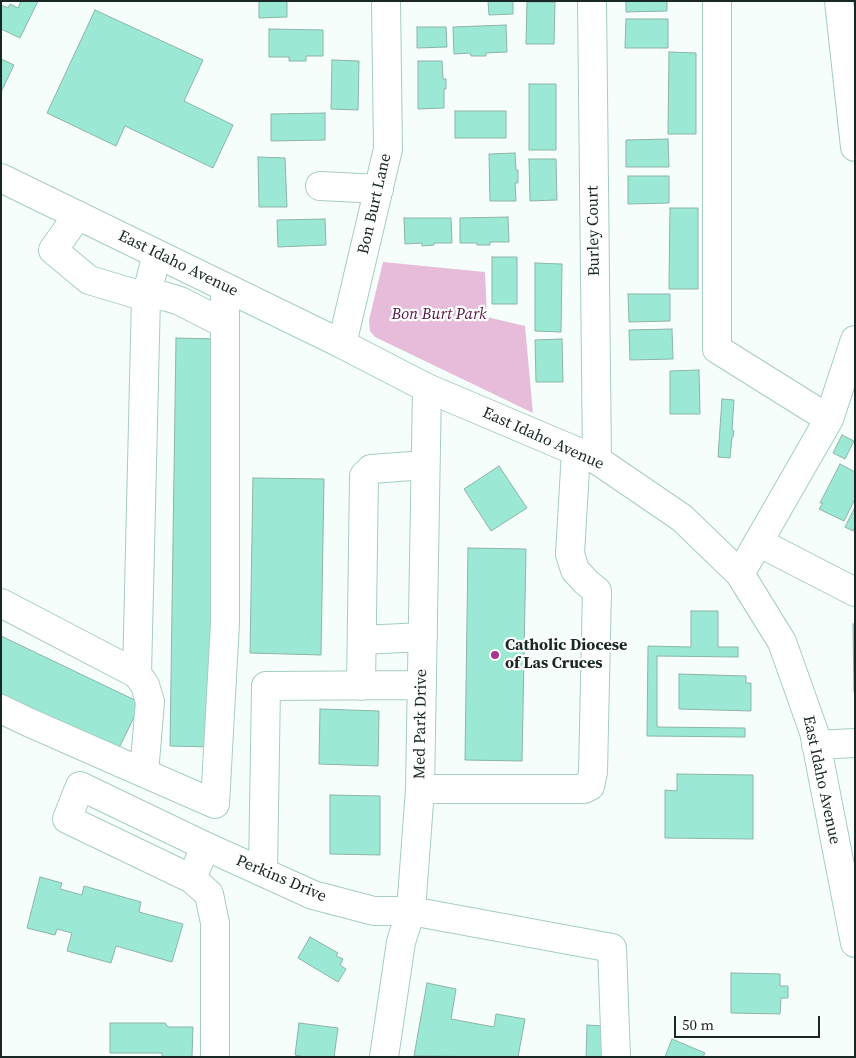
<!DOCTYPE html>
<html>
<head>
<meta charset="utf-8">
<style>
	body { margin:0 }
	#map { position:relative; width:856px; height:1058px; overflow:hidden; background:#f6fefb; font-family:"Source Serif 4",serif }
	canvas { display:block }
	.frame { position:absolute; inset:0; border:2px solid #192824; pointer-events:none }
	.scale { position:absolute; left:674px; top:1016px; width:146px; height:22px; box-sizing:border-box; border:2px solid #192824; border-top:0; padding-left:6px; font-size:15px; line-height:18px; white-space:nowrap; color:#192824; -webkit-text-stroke:4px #fff; paint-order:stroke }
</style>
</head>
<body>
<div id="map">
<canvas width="856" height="1058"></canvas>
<div class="frame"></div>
<div class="scale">50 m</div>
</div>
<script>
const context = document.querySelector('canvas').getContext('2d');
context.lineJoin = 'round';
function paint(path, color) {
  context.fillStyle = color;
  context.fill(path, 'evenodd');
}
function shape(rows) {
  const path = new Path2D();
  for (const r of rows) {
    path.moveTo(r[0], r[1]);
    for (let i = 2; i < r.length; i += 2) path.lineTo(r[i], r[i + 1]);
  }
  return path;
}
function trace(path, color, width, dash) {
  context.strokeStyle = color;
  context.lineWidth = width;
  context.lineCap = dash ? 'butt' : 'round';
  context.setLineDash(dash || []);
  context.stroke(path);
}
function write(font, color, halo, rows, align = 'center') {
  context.font = font + ' "Source Serif 4",serif';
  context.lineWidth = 4.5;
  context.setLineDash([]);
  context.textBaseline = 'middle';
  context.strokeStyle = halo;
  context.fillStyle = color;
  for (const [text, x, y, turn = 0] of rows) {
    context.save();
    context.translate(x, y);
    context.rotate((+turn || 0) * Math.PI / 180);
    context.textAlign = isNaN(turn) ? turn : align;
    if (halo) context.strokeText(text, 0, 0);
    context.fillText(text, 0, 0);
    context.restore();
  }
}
paint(shape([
	[383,262,485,272,487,317,525,326,533,413,375,337,370,331,369,320]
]), '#e6bcda');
const building = shape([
	[21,1,38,1,20,38,1,29,1,5,8,8,10,4,18,8,21,1],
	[259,1,287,1,287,17,259,18,259,1],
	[488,1,513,1,513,14,489,15,488,1],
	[626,1,667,1,667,11,626,12,626,1],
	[527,2,555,2,554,44,526,44,527,2],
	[95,10,203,60,184,101,233,125,213,168,125,126,116,146,47,113,95,10],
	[626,19,668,19,668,48,625,48,626,19],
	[506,25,507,52,486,53,486,56,471,56,470,53,454,54,453,27,506,25],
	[417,27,446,27,447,47,417,48,417,27],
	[269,29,323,30,323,56,306,56,306,61,289,61,289,57,269,57,269,29],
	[669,52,696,53,696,134,668,134,669,52],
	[1,59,14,65,1,92,1,59],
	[332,60,359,61,358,110,331,109,332,60],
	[418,61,442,61,443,79,446,79,446,89,444,89,444,108,418,109,418,61],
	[529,84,556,84,556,150,529,150,529,84],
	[455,111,506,111,506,138,455,138,455,111],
	[325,113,325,140,271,141,271,114,325,113],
	[668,139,669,167,626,167,626,140,668,139],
	[515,153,516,170,518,170,518,183,515,183,516,201,490,201,489,154,515,153],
	[258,157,285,158,287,207,259,207,258,157],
	[529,159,556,159,557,200,530,201,529,159],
	[628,176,669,176,669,203,628,204,628,176],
	[670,208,698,208,698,289,669,289,670,208],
	[508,217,509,242,490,242,490,245,477,245,477,243,460,243,460,218,508,217],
	[404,218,451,218,452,243,434,243,434,245,422,246,422,243,405,244,404,218],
	[325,219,326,245,278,247,277,220,325,219],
	[492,257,517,257,517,304,492,304,492,257],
	[535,263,562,264,561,332,535,331,535,263],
	[628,294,670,294,670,321,629,322,628,294],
	[672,329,673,359,630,360,629,330,672,329],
	[176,338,219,339,212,747,170,746,176,338],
	[562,339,563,382,536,382,535,340,562,339],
	[699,370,700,414,670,414,670,371,699,370],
	[722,399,734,400,732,430,734,431,733,437,732,437,730,458,718,457,722,399],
	[842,435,854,441,845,459,833,453,842,435],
	[840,464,855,472,855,499,844,521,819,509,823,503,820,503,840,464],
	[499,466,527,508,491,531,464,489,499,466],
	[253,478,324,479,321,655,250,653,253,478],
	[855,507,855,527,853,531,845,527,855,507],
	[468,548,526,549,522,761,465,760,468,548],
	[691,611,718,611,718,647,738,647,738,657,657,656,657,727,745,728,745,737,647,736,648,646,691,647,691,611],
	[853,624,855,624,855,692,854,692,853,624],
	[1,636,141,703,116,754,1,699,1,636],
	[679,674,746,676,746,683,751,683,751,711,679,709,679,674],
	[320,709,379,711,378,766,319,764,320,709],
	[677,774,753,775,753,839,665,838,665,790,677,791,677,774],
	[330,795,380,796,380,855,330,854,330,795],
	[40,877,62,883,60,889,82,895,84,886,141,902,139,912,183,924,172,962,116,946,111,963,67,951,72,933,57,929,55,935,27,928,40,877],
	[310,937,338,953,336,956,343,959,340,965,346,969,338,982,298,958,310,937],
	[731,973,780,974,780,986,788,986,788,998,781,998,780,1014,731,1013,731,973],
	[427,983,456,989,451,1019,494,1027,496,1014,525,1019,518,1057,414,1056,427,983],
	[110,1023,165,1023,168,1027,193,1027,192,1057,162,1057,162,1053,110,1053,110,1023],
	[299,1023,338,1028,334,1057,305,1057,295,1055,299,1023],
	[587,1025,603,1026,602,1057,586,1057,587,1025],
	[672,1039,705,1053,703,1057,665,1057,672,1039]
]);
paint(building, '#9be9d4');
trace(building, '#8cb4a9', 1);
const minor = shape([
	[592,1,597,460],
	[717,1,717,349,829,419],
	[839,1,855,147],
	[1,178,342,344,427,388,597,460,682,518,740,574,782,642,814,732,855,943],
	[320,186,379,189],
	[78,215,53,250,89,280,146,297,164,296,180,301,225,324],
	[342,344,388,149,386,1],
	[758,542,855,592],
	[740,574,829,419,855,340],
	[1,603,137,674,145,685,150,702,144,773,215,804,225,623,225,287],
	[362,640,423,637],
	[137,674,146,297,157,254],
	[361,686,364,476,371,469,425,465],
	[1,709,28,722,144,773],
	[816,745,855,743],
	[420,789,584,789,590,786,593,772,597,591,586,582,575,570,570,554,576,452],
	[205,846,192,879,67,819,80,786,205,846,313,895,374,911,411,911,612,948,616,1057],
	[263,872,266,686,422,685],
	[192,879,209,894,215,923,215,1057],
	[384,1057,401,942,411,911,420,789,427,388]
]);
trace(minor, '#a5cdc2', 30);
trace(minor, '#fff', 28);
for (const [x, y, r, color] of [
	[495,655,5,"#a73591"]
]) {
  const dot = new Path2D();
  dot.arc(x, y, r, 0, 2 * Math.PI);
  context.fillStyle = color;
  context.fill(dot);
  trace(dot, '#fff', 2);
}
write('16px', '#192824', '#fff', [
	["Bon Burt Lane",375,204,-77],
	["Burley Court",594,231,-91],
	["East Idaho Avenue",178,264,26],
	["East Idaho Avenue",543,439,24],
	["Med Park Drive",421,724,-89],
	["East Idaho Avenue",821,780,78],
	["Perkins Drive",281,879,23]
]);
write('italic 16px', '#521346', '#fff', [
	["Bon Burt Park",439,315]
]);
write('bold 16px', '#192824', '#fff', [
	["Catholic Diocese",505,646],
	["of Las Cruces",505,664]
], 'left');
</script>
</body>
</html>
